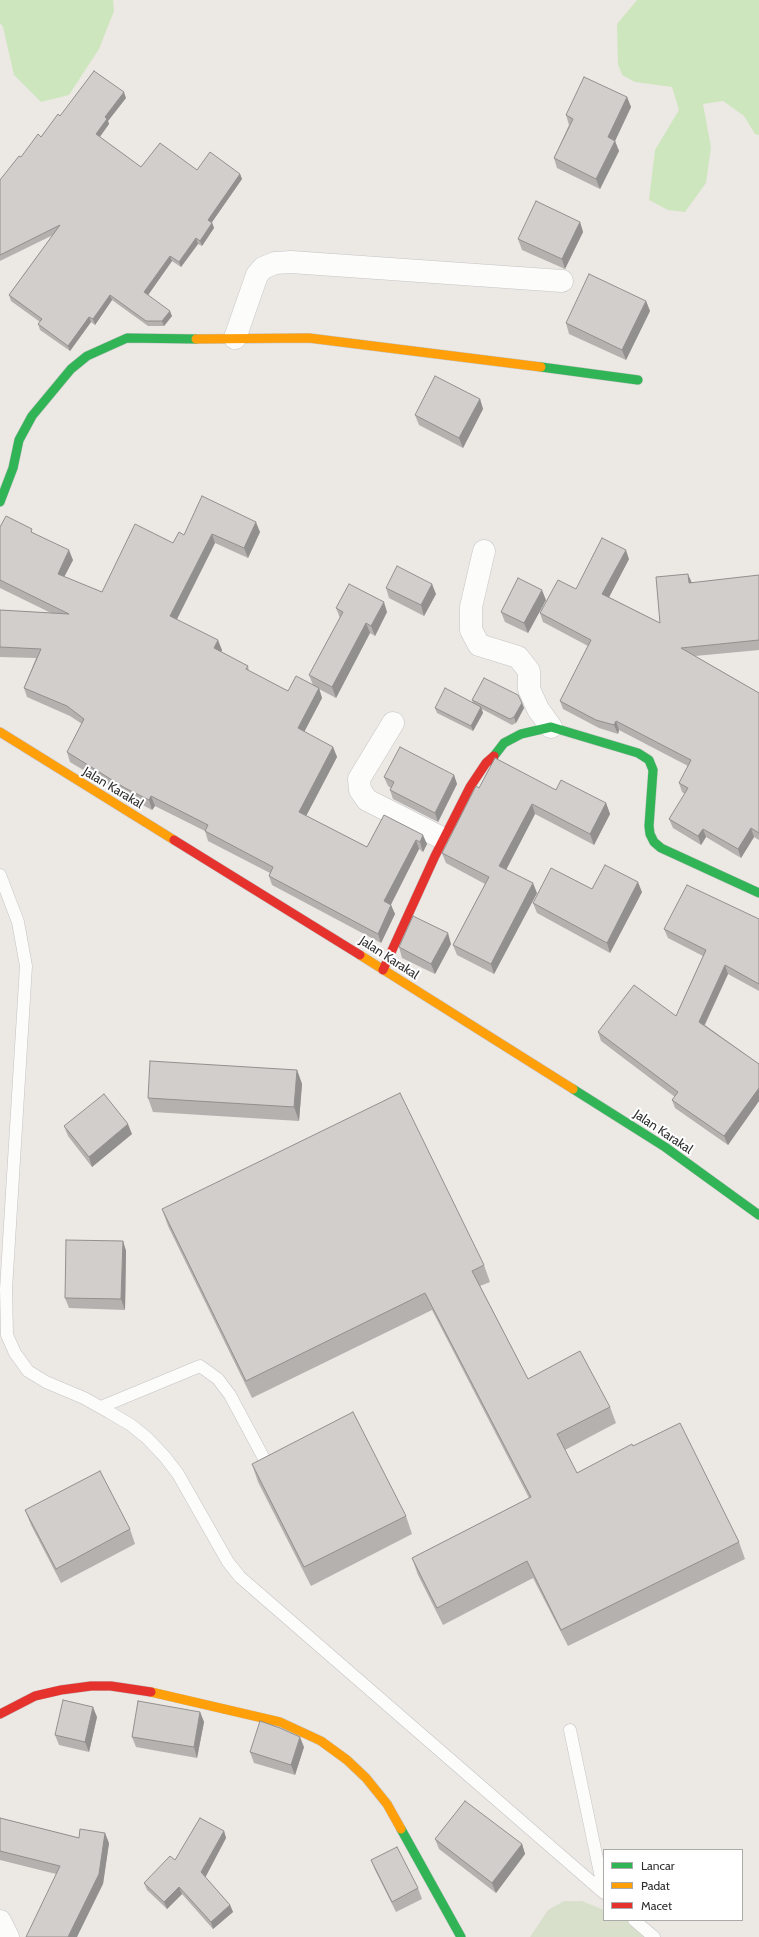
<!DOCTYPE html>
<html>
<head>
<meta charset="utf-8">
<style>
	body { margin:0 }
	#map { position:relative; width:759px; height:1937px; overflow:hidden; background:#ece8e4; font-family:Cabin,sans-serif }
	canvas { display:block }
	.legend { position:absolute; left:603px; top:1849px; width:140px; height:72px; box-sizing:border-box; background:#fff; border:1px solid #ababab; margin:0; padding:5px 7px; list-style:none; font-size:12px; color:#2e2e2e }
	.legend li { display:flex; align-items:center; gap:8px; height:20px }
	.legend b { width:20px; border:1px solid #ababab }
</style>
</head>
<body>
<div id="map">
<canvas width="759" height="1937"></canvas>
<ul class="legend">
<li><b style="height:5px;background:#30b455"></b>Lancar</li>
<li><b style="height:5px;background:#ff9f0a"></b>Padat</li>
<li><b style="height:5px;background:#e5322d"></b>Macet</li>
</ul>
</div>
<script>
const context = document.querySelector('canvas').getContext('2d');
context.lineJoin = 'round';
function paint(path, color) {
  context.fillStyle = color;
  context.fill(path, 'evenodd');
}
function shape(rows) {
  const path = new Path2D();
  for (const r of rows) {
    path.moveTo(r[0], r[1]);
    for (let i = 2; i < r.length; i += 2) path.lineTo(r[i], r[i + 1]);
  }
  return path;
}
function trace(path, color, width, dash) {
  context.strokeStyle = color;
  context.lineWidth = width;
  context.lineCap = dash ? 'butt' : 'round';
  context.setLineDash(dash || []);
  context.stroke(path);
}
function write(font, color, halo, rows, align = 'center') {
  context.font = font + ' Cabin,sans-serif';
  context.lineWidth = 4;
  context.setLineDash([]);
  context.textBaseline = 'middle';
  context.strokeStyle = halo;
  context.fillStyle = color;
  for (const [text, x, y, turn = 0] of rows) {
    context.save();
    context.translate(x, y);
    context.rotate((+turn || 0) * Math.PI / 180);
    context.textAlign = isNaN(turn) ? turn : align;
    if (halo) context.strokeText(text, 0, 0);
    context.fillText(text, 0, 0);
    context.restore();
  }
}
paint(shape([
	[0,0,113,0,114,11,99,49,69,95,41,102,14,75,3,27,0,23],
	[637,0,759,0,759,135,755,134,744,116,723,101,703,104,711,147,706,183,685,212,668,210,649,200,655,150,679,110,672,87,635,82,622,75,618,64,617,24]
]), '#cee6be');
paint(shape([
	[564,1901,582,1901,604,1910,604,1920,626,1920,632,1923,645,1937,530,1937,548,1910]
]), '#d8e0cc');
const lane = shape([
	[0,875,18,922,26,966,6,1289,7,1335,15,1353,28,1371,46,1382,84,1398,109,1412,131,1425,147,1438,165,1457,178,1474,228,1562,240,1577,604,1893],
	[101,1407,200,1366,218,1379,230,1395,268,1466],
	[570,1730,604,1892],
	[634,1920,654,1937]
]);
const street = shape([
	[235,338,257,275,263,268,275,263,291,262,562,281],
	[484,551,471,607,471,630,479,645,518,657,529,671,529,689,538,709,551,727],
	[393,723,359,779,360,790,367,800,444,839],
	[0,1921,8,1937]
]);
const fast = shape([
	[541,367,638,380],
	[0,502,13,468,19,440,32,416,71,369,87,356,127,338,196,339],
	[494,756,504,743,521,734,551,727,638,753,649,760,653,770,649,826,650,834,654,842,661,848,759,893],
	[573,1089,665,1147,759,1215],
	[401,1829,461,1937]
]);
const slow = shape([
	[196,339,309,338,541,367],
	[0,732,174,840],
	[360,955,573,1089],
	[151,1692,280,1722,321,1741,347,1760,366,1778,387,1804,401,1829]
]);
const jam = shape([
	[174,840,360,955],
	[383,970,435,856,470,787,486,763,494,756],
	[0,1714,35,1696,61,1690,91,1686,111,1686,151,1692]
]);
trace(lane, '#c5c4c5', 13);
trace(street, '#c5c4c5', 23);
trace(fast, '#c5c4c5', 10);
trace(slow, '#c5c4c5', 10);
trace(jam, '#c5c4c5', 10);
trace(lane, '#fcfcfb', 12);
trace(street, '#fcfcfb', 22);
trace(fast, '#30b455', 9);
trace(slow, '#ff9f0a', 9);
trace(jam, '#e5322d', 9);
paint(shape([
	[627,97,631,107,615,141,619,151,600,189,557,168,554,158,569,125,566,115],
	[126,98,108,121,109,124,100,137,141,167,197,170,240,174,242,179,212,222,214,228,202,246,198,244,181,267,172,261,148,295,172,316,164,326,148,326,112,300,95,325,91,322,70,351,40,330,38,324,40,322,11,301,9,295,53,235,0,261,0,180,60,116],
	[580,222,583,232,565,269,522,250,518,239],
	[646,301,650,311,626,360,569,334,566,323],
	[480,399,483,409,463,448,419,425,415,415],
	[0,527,34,533,73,560,64,577,102,592,173,543,184,535,260,532,248,558,215,543,177,619,222,650,221,652,248,666,249,671,288,691,313,685,309,675,340,618,336,608,387,612,375,636,370,633,336,698,319,689,322,698,304,732,333,747,337,757,306,816,367,847,384,815,427,844,423,852,419,849,391,905,395,914,381,943,272,885,269,876,270,873,208,841,205,831,155,806,152,810,128,797,70,762,67,752,82,724,70,716,27,697,24,688,36,658,0,657,0,610,51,613,0,588],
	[629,559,609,597,660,623,692,583,759,575,759,650,695,656,759,693,759,840,754,837,741,858,706,837,701,845,673,828,669,819,685,794,682,792,679,783,688,766,619,730,618,734,599,728,563,709,560,701,588,646,543,622,540,613,576,589],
	[386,588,436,594,424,616,389,598],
	[546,600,528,633,505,622,501,612],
	[472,700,522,703,524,708,516,723,512,725,482,709,483,713,473,731,437,713,435,708,473,703],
	[454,775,457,784,438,822,393,799,390,790,391,788,388,786,384,777],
	[479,788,556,790,606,803,610,814,594,845,535,814,506,869,537,893,494,974,457,955,453,945,485,884,446,863,442,853],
	[592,889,642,892,610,953,537,913,533,903],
	[759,919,759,991,728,974,705,1025,759,1064,759,1101,728,1145,675,1108,672,1100,675,1097,601,1041,598,1032,676,1016,703,956,668,938,664,929],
	[451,944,435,974,402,958,399,947],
	[297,1070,302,1084,299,1121,153,1112,148,1098],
	[64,1126,132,1134,92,1167,68,1136],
	[162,1209,484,1265,490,1282,480,1286,528,1379,610,1407,616,1423,565,1450,577,1473,633,1446,739,1542,745,1559,568,1646,533,1578,443,1625,418,1575,412,1558,529,1498,432,1310,252,1398,168,1226],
	[123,1241,126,1251,125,1310,69,1308,65,1298],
	[252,1464,406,1516,412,1534,311,1586,258,1482],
	[25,1510,130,1529,135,1544,61,1583,31,1525],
	[200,1712,204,1722,197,1758,136,1747,132,1737],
	[97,1717,89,1752,59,1745,55,1735],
	[304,1747,295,1775,254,1763,250,1752],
	[0,1818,79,1838,109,1843,103,1884,56,1874,0,1860],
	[224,1831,226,1838,205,1877,230,1905,233,1912,213,1929,182,1894,167,1909,147,1890,144,1883,175,1860],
	[435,1839,522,1844,525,1854,496,1893,439,1849],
	[371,1860,418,1888,422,1899,396,1912,375,1870]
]), '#b4b1af');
paint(shape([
	[124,92,126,98,108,121,109,124,98,139,96,134,105,117],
	[627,97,631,107,615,141,619,151,600,189,596,179,608,137],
	[240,174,242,179,210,225,208,220],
	[580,222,583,232,565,269,562,259],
	[212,223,214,228,202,246,200,241],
	[196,238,198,244,181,267,179,262],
	[170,256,172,261,146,298,144,292],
	[110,295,112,300,95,325,93,319],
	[646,301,650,311,626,360,622,350],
	[170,311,172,316,164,326,162,321],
	[89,317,91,322,70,351,68,346],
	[480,399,483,409,463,448,459,438],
	[256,522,260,532,248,558,244,548],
	[212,534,215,543,174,625,170,616],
	[69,550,73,560,61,583,58,574],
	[626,550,629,559,606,603,602,594],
	[688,574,692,583,689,583],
	[432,584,436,594,424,616,421,605],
	[542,590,546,600,528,633,524,623],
	[384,602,387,612,375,636,371,626],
	[366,623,370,633,336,698,332,687],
	[218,640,222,650,218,658,214,648],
	[319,688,322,698,301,738,298,728],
	[522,703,524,708,516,723,514,717],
	[481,707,483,713,473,731,471,726],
	[616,721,619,730,618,734,614,725],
	[333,747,337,757,303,822,299,812],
	[454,775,457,784,438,822,435,813],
	[151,796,155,806,152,810,149,800],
	[606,803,610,814,594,845,590,834],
	[532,804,535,814,503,876,499,866],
	[751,828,754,837,741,858,738,849],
	[703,829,706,837,701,845,698,836],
	[423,835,427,844,423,852,420,842],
	[416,840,419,849,388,910,384,901],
	[638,882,642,892,610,953,607,943],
	[533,883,537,893,494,974,491,964],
	[391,905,395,914,381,943,378,934],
	[448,933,451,944,435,974,431,964],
	[725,965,728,974,702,1030,699,1022],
	[297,1070,302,1084,299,1121,294,1107],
	[759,1088,759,1101,728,1145,724,1136],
	[128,1124,132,1134,92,1167,89,1157],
	[123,1241,126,1251,125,1310,121,1299],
	[93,1707,97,1717,89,1752,85,1742],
	[200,1712,204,1722,197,1758,194,1747],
	[300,1737,304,1747,295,1775,291,1765],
	[224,1831,226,1838,204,1880,201,1872],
	[105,1833,109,1843,103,1884,77,1937,68,1937],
	[522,1844,525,1854,496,1893,492,1883],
	[179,1887,182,1894,167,1909,164,1902],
	[230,1905,233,1912,213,1929,211,1922]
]), '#92908e');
const building = shape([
	[94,71,124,92,105,117,107,119,96,134,141,167,160,143,197,170,210,152,240,174,208,220,212,223,200,241,196,238,179,262,170,256,144,292,170,311,162,321,146,321,110,295,93,319,89,317,68,346,38,324,42,319,9,295,60,225,0,255,0,180,19,156,21,157,38,134,41,137,58,114,60,116,94,71],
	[584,77,627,97,608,137,615,141,596,179,554,158,573,119,566,115,584,77],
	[536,201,580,222,562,259,518,239,536,201],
	[589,274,646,301,622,350,566,323,589,274],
	[435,376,480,399,459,438,415,415,435,376],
	[202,496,256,522,244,548,212,534,170,616,218,640,214,648,248,666,246,669,288,691,296,676,319,688,298,728,333,747,299,812,367,847,384,815,423,835,420,842,416,840,384,901,391,905,378,934,269,876,273,867,205,831,208,825,151,796,149,800,125,788,67,752,84,719,67,706,24,688,41,649,0,647,0,610,69,614,0,580,0,527,6,516,32,529,31,532,69,550,58,574,102,592,135,524,173,543,179,532,184,535,202,496],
	[602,538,626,550,602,594,660,623,656,577,688,574,689,583,759,575,759,640,681,648,759,693,759,833,751,828,738,849,703,829,698,836,669,819,688,788,679,783,691,760,616,721,614,725,596,720,560,701,591,640,540,613,558,580,576,589,602,538],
	[397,566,432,584,421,605,386,588,397,566],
	[518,578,542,590,524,623,501,612,518,578],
	[349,584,384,602,371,626,366,623,332,687,309,675,343,612,336,608,349,584],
	[484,678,518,695,522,703,514,717,510,719,472,700,484,678],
	[445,688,481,707,471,726,435,708,445,688],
	[400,747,454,775,435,813,390,790,394,782,384,777,400,747],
	[495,758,556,790,561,780,606,803,590,834,532,804,499,866,533,883,491,964,453,945,489,877,442,853,476,786,479,788,495,758],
	[605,865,638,882,607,943,533,903,551,868,592,889,605,865],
	[687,885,759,919,759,984,725,965,699,1022,759,1064,759,1088,724,1136,672,1100,678,1092,598,1032,634,985,676,1016,706,950,664,929,687,885],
	[413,916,448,933,431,964,399,947,413,916],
	[150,1061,297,1070,294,1107,148,1098,150,1061],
	[400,1093,484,1265,472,1271,528,1379,580,1351,610,1407,557,1434,577,1473,632,1444,633,1446,680,1423,739,1542,561,1630,527,1561,437,1608,412,1558,531,1497,425,1293,246,1381,162,1209,400,1093],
	[104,1094,128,1124,89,1157,64,1126,104,1094],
	[66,1240,123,1241,121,1299,65,1298,66,1240],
	[353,1412,406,1516,304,1567,252,1464,353,1412],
	[100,1471,130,1529,56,1569,25,1510,100,1471],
	[63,1700,93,1707,85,1742,55,1735,63,1700],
	[138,1701,200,1712,194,1747,132,1737,138,1701],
	[260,1721,280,1728,300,1737,291,1765,250,1752,260,1721],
	[465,1801,522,1844,492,1883,435,1839,465,1801],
	[0,1818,79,1838,80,1829,105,1833,99,1874,68,1937,26,1937,60,1866,0,1851,0,1818],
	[200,1818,224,1831,201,1872,230,1905,211,1922,179,1887,164,1902,144,1883,170,1856,175,1860,200,1818],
	[397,1847,418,1888,392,1902,371,1860,397,1847]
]);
paint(building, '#d1cecb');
trace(building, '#92908e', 1);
write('13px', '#2e2e2e', '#fff', [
	["Jalan Karakal",113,788,31],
	["Jalan Karakal",389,958,33],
	["Jalan Karakal",663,1132,34]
]);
</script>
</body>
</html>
